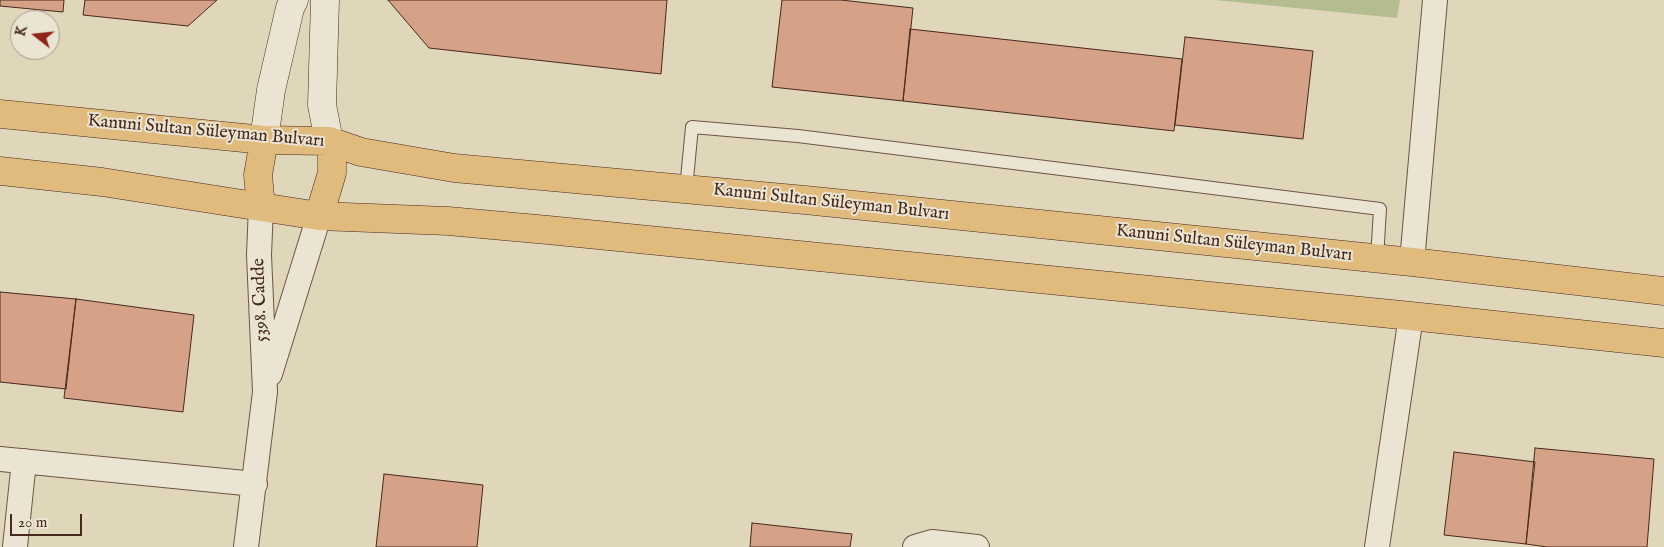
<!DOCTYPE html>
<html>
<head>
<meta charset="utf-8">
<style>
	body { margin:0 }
	#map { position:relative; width:1664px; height:547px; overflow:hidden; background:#e0d6ba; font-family:"IM FELL English",serif }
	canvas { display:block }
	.north { position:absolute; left:10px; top:10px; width:50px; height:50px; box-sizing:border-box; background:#ebe4d2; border:1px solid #a9998a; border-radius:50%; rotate:286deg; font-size:14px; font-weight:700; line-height:20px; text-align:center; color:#47291d }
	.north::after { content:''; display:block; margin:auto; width:18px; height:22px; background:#8f2418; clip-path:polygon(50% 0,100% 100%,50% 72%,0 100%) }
	.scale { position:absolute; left:10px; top:514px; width:72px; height:22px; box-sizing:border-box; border:2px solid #47291d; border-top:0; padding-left:6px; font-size:15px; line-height:18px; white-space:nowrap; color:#47291d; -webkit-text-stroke:4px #ebe4d2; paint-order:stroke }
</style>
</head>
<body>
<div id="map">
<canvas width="1664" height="547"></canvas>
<div class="north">K</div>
<div class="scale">20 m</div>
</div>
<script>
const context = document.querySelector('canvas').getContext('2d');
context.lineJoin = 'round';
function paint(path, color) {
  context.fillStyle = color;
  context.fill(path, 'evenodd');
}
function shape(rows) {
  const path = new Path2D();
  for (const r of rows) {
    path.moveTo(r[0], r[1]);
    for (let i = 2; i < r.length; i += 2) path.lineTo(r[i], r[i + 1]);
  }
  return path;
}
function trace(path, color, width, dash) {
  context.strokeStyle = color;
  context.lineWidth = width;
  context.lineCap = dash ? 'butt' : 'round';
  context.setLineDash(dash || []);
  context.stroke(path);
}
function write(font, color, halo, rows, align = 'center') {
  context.font = font + ' "IM FELL English",serif';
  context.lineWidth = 4;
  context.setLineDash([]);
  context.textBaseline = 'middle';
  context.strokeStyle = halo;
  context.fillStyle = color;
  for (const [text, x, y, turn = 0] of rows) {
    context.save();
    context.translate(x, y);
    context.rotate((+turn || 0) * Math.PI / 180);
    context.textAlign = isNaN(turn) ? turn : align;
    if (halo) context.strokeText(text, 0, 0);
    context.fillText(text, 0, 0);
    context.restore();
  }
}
paint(shape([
	[1215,0,1400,0,1397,18]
]), '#b4bd8f');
const building = shape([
	[0,0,64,0,63,12,0,6,0,0],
	[85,0,217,0,188,26,83,15,85,0],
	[388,0,667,0,661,74,429,48,388,0],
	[782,0,841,0,913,8,903,101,772,87,782,0],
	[910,29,1182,59,1174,131,903,101,910,29],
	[1185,37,1313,51,1303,139,1175,125,1185,37],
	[0,292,76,299,66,389,0,382,0,292],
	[76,299,194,315,183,412,64,398,76,299],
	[1535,448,1654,459,1647,547,1547,547,1526,544,1535,448],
	[1454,452,1535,462,1526,544,1444,535,1454,452],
	[384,474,483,485,477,547,376,547,384,474],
	[752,523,852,534,850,547,750,547,752,523]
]);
paint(building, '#d5a187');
trace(building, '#47291d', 1);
const lane = shape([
	[686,189,692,127,798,136,1380,209,1377,259]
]);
const street = shape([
	[1412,262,1435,0],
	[270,374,319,216],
	[0,459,255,484],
	[15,547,24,461],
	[246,547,265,392,259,255,261,207],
	[915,547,932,542,977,547],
	[1377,547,1411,316]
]);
const secondary = shape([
	[325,0,322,105,329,141],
	[264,140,271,90,290,8,294,0]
]);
const primary = shape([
	[0,114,264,140,329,141,361,152,454,168,805,200,1412,262,1664,291],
	[0,171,102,182,319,216,448,221,548,230,1411,316,1664,343],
	[261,207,258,175,264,140],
	[319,216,332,173,332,155,329,141]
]);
trace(lane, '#6d5444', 14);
trace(street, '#6d5444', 26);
trace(secondary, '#47291d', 29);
trace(primary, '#47291d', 29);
trace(lane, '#ebe4d2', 12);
trace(street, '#ebe4d2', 24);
trace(secondary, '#ebe4d2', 28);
trace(primary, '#e0bb7d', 28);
write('18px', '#47291d', '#ebe4d2', [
	["Kanuni Sultan Süleyman Bulvarı",206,132,5],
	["Kanuni Sultan Süleyman Bulvarı",831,203,6],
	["Kanuni Sultan Süleyman Bulvarı",1234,244,6],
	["5398. Cadde",261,300,-92]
]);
</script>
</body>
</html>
